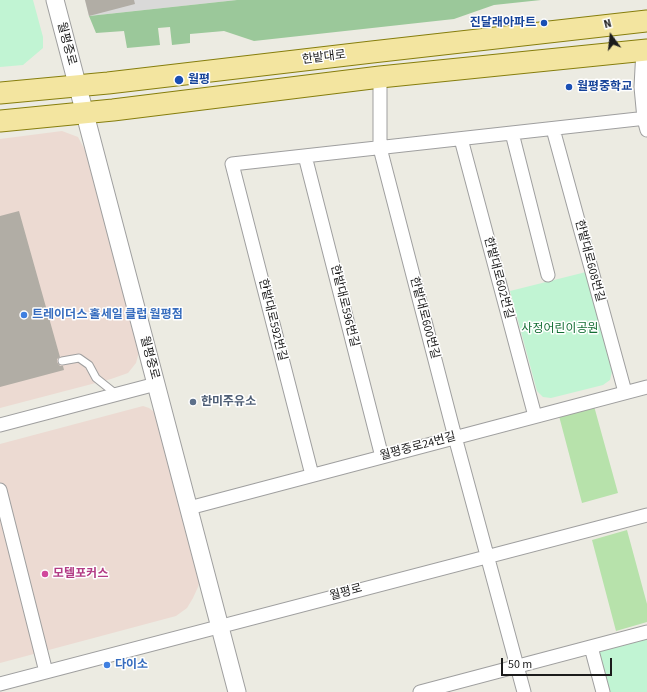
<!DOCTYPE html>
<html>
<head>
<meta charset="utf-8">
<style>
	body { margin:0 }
	#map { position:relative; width:647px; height:692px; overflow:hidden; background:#ecebe2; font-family:"Source Sans 3",sans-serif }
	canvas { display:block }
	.north { position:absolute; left:591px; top:16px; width:40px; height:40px; -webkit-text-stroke:3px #fff; paint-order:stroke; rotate:345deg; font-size:11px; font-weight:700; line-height:16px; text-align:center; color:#1b1b1b }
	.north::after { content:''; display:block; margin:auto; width:14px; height:18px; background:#1b1b1b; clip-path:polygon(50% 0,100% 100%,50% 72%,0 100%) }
	.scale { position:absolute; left:501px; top:658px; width:111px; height:18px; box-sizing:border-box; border:2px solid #1b1b1b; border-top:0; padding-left:5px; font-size:12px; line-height:14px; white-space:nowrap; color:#1b1b1b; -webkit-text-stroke:3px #fff; paint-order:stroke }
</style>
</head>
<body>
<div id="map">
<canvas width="647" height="692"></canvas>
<div class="north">N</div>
<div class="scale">50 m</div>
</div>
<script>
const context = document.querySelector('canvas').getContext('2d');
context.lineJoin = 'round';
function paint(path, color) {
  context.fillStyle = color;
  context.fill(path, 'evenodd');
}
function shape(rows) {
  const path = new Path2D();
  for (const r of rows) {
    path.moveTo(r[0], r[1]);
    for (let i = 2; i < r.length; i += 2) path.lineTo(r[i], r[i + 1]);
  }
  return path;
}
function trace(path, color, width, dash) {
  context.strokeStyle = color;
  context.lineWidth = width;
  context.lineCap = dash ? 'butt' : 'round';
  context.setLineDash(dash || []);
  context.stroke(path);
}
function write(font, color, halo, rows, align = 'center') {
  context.font = font + ' "Source Sans 3","Noto Sans KR",sans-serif';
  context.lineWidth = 3;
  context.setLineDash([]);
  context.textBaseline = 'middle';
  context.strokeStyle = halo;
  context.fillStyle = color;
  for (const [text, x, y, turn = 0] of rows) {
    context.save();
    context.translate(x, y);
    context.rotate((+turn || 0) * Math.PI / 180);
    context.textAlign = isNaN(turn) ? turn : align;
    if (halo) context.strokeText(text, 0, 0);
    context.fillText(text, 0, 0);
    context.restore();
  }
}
paint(shape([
	[85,0,237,0,89,16]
]), '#d9d9d8');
paint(shape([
	[62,131,78,137,85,150,139,352,136,363,128,373,111,379,0,408,0,139],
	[143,406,149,408,154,412,158,420,200,580,198,587,193,598,187,608,176,616,0,663,0,444]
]), '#ecdad2');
paint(shape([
	[594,406,618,493,582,503,559,416],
	[627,530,647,604,647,622,616,631,592,540]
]), '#b7e2ab');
paint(shape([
	[237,0,541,0,494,5,454,19,254,41,224,31,190,34,190,43,172,45,170,27,158,28,160,45,127,48,124,31,96,33,89,16]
]), '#9bc89a');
paint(shape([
	[0,0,33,0,43,37,43,48,23,65,0,67],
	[586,272,612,371,610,380,603,385,551,398,543,397,537,391,510,291],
	[647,639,647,692,607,692,597,652]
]), '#c1f4d3');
paint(shape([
	[85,0,134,0,135,4,89,16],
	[19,211,60,357,57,359,57,362,60,366,63,366,64,370,0,387,0,216]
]), '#b1ada5');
const service = shape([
	[62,361,79,358,89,365,96,378,116,394]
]);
const minor = shape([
	[643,50,641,87,644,119,647,130],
	[380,77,380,148,455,437,524,692],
	[553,129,625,392],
	[512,133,548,275],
	[461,139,535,416],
	[305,156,382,457],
	[0,425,156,384],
	[312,475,232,164,647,118],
	[0,490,46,672],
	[189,508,647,387],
	[591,647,603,692],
	[0,684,647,515],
	[420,692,647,632]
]);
const tertiary = shape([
	[55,0,237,692]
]);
const primary = shape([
	[0,93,108,83,372,52,647,21],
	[0,121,113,110,380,77,647,50]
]);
trace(service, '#9f9f9f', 9);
trace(minor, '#9f9f9f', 15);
trace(tertiary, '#9f9f9f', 19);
trace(primary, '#867e0d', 23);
trace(service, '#fff', 7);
trace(minor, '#fff', 13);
trace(tertiary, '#fff', 17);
trace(primary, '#f3e5a0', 21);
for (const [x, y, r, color] of [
	[544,23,4,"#1a4fb4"],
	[179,80,5,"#1a4fb4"],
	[569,87,4,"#1a4fb4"],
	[24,315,4,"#3f7fe0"],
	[193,402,4,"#5c6f8a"],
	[45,574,4,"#d1479c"],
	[107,665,4,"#3f7fe0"]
]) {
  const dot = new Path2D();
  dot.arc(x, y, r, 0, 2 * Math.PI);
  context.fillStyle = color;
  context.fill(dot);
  trace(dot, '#fff', 1.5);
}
write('bold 12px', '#164399', '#fff', [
	["진달래아파트",536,23,"right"],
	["월평",188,80],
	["월평중학교",577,87]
], 'left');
write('12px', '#1b1b1b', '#fff', [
	["월평중로",66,44,75],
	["한밭대로",324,58,-7],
	["한밭대로608번길",589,261,75],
	["한밭대로602번길",498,278,75],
	["한밭대로596번길",344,306,76],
	["한밭대로600번길",424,318,75],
	["한밭대로592번길",272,320,76],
	["월평중로",149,358,75],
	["월평중로24번길",418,447,-15],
	["월평로",346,593,-15]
]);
write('bold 12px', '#366cbe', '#fff', [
	["트레이더스 홀세일 클럽 월평점",32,315],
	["다이소",115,665]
], 'left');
write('12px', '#146e34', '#fff', [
	["사정어린이공원",560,329]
]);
write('bold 12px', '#4e5e75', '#fff', [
	["한미주유소",201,402]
], 'left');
write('bold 12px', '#b23c85', '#fff', [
	["모텔포커스",53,574]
], 'left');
</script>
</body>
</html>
